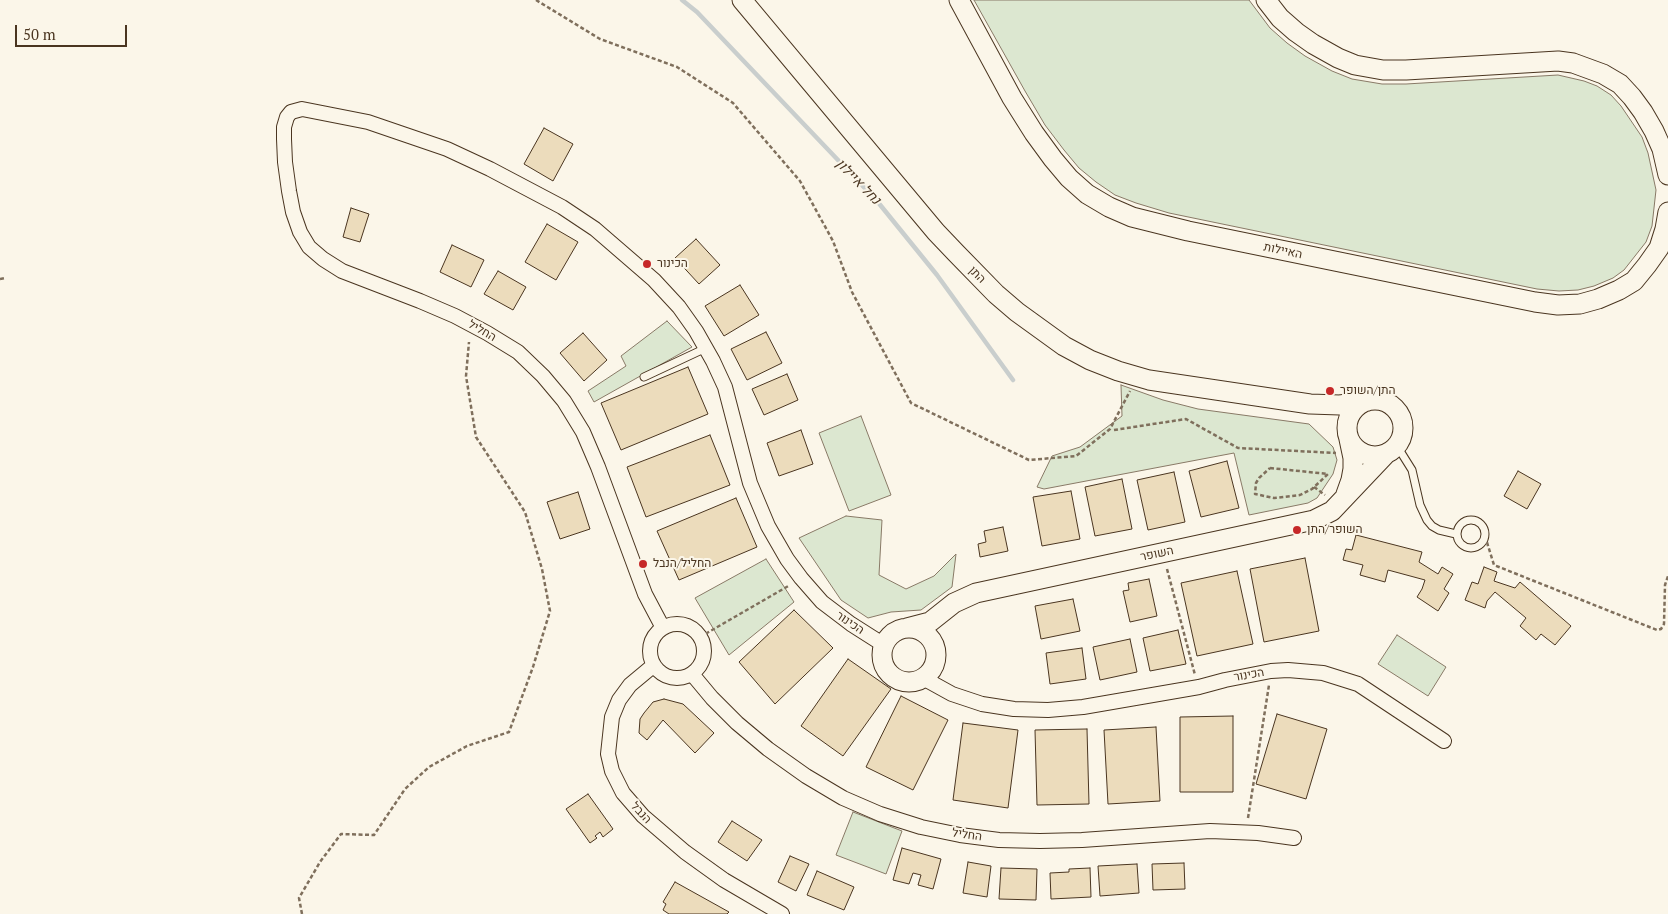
<!DOCTYPE html>
<html>
<head>
<meta charset="utf-8">
<style>
	body { margin:0 }
	#map { position:relative; width:1668px; height:914px; overflow:hidden; background:#fbf6e9; font-family:"PT Serif",serif }
	canvas { display:block }
	.scale { position:absolute; left:15px; top:25px; width:112px; height:22px; box-sizing:border-box; border:2px solid #4a3520; border-top:0; padding-left:6px; font-size:15px; line-height:18px; white-space:nowrap; color:#4a3520; -webkit-text-stroke:4px #fbf6e9; paint-order:stroke }
</style>
</head>
<body>
<div id="map">
<canvas width="1668" height="914"></canvas>
<div class="scale">50 m</div>
</div>
<script>
const context = document.querySelector('canvas').getContext('2d');
context.lineJoin = 'round';
function paint(path, color) {
  context.fillStyle = color;
  context.fill(path, 'evenodd');
}
function shape(rows) {
  const path = new Path2D();
  for (const r of rows) {
    if (r.length === 3) {
      path.moveTo(r[0] + r[2], r[1]);
      path.arc(r[0], r[1], r[2], 0, 2 * Math.PI);
      continue;
    }
    path.moveTo(r[0], r[1]);
    for (let i = 2; i < r.length; i += 2) path.lineTo(r[i], r[i + 1]);
  }
  return path;
}
function trace(path, color, width, dash) {
  context.strokeStyle = color;
  context.lineWidth = width;
  context.lineCap = dash ? 'butt' : 'round';
  context.setLineDash(dash || []);
  context.stroke(path);
}
function write(font, color, halo, rows, align = 'center') {
  context.font = font + ' "PT Serif",Heebo,serif';
  context.lineWidth = 4;
  context.setLineDash([]);
  context.textBaseline = 'middle';
  context.strokeStyle = halo;
  context.fillStyle = color;
  for (const [text, x, y, turn = 0] of rows) {
    context.save();
    context.translate(x, y);
    context.rotate((+turn || 0) * Math.PI / 180);
    context.textAlign = isNaN(turn) ? turn : align;
    if (halo) context.strokeText(text, 0, 0);
    context.fillText(text, 0, 0);
    context.restore();
  }
}
const green = shape([
	[974,0,1249,0,1270,28,1287,43,1305,56,1332,71,1352,79,1382,84,1406,84,1558,75,1584,81,1597,86,1611,95,1621,106,1642,137,1648,153,1656,190,1652,226,1646,242,1624,270,1613,278,1594,286,1578,290,1559,291,1537,289,1169,213,1136,203,1115,195,1096,182,1079,168,1064,150,1045,125,1025,91,974,0],
	[667,321,692,347,594,402,588,391,626,366,621,356,667,321],
	[1121,385,1163,400,1198,409,1309,424,1333,447,1337,460,1333,474,1317,498,1308,503,1249,515,1234,453,1044,489,1037,487,1052,456,1080,447,1122,416,1121,385],
	[861,416,891,495,849,511,819,433,861,416],
	[846,516,882,520,879,575,906,589,934,576,956,554,952,587,921,610,891,612,868,618,841,600,799,538,846,516],
	[766,559,794,602,729,655,695,598,766,559],
	[1397,635,1446,667,1428,696,1378,664,1397,635],
	[853,812,902,831,886,874,836,855,853,812]
]);
paint(green, '#dce7d0');
trace(green, '#887966', 1);
trace(shape([
	[682,0,697,12,877,201,937,275,1013,380]
]), '#c9cecd', 4.5);
const building = shape([
	[544,128,573,144,553,181,524,164,544,128],
	[351,208,369,214,360,242,343,237,351,208],
	[547,224,578,242,556,280,525,262,547,224],
	[696,239,720,265,699,284,675,258,696,239],
	[452,245,484,260,471,287,440,272,452,245],
	[498,271,526,287,513,310,484,294,498,271],
	[740,285,759,315,724,336,705,306,740,285],
	[766,332,782,363,747,380,731,349,766,332],
	[583,333,607,360,584,381,560,353,583,333],
	[688,367,708,414,621,450,601,403,688,367],
	[787,374,798,400,764,415,752,389,787,374],
	[801,430,813,464,779,476,767,443,801,430],
	[710,435,730,485,646,517,627,467,710,435],
	[1227,461,1239,508,1201,517,1189,471,1227,461],
	[1518,471,1541,484,1527,509,1504,496,1518,471],
	[1174,472,1185,522,1148,530,1137,480,1174,472],
	[1122,479,1132,529,1095,536,1085,487,1122,479],
	[1071,491,1080,539,1042,546,1033,497,1071,491],
	[578,492,590,529,560,539,547,502,578,492],
	[736,498,757,547,679,580,657,531,736,498],
	[1003,527,1008,551,980,557,978,544,986,542,984,531,1003,527],
	[1356,535,1422,552,1419,562,1438,574,1442,567,1453,574,1444,589,1449,593,1438,611,1417,597,1422,589,1425,580,1388,570,1385,582,1360,575,1363,565,1343,560,1346,549,1352,550,1356,535],
	[1305,558,1319,631,1264,642,1250,569,1305,558],
	[1484,567,1497,572,1494,581,1515,588,1520,582,1571,626,1555,645,1541,634,1536,640,1520,626,1526,618,1495,592,1487,601,1485,608,1465,600,1472,582,1478,584,1484,567],
	[1237,571,1253,644,1197,656,1181,583,1237,571],
	[1149,579,1157,616,1130,622,1123,591,1129,590,1128,583,1149,579],
	[1073,599,1080,631,1041,639,1035,606,1073,599],
	[794,610,833,648,775,704,739,662,794,610],
	[1178,630,1186,664,1150,671,1143,638,1178,630],
	[1130,639,1137,672,1100,680,1093,647,1130,639],
	[1082,648,1086,679,1050,684,1046,653,1082,648],
	[848,659,891,689,843,756,801,726,848,659],
	[901,696,948,720,913,790,866,767,901,696],
	[664,699,683,704,714,733,695,753,663,720,647,740,639,733,640,719,644,713,653,702,664,699],
	[1277,714,1327,729,1306,799,1256,784,1277,714],
	[1233,716,1233,792,1180,792,1180,717,1233,716],
	[963,723,1018,730,1008,808,953,800,963,723],
	[1156,727,1160,801,1108,804,1104,730,1156,727],
	[1087,729,1089,804,1037,805,1035,730,1087,729],
	[588,794,613,829,603,837,600,832,595,836,597,838,590,843,566,809,588,794],
	[732,821,762,840,747,861,718,842,732,821],
	[902,848,941,859,933,889,918,885,921,875,913,873,909,884,893,880,902,848],
	[790,856,809,864,796,891,778,882,790,856],
	[968,862,991,866,987,897,963,893,968,862],
	[1184,863,1185,889,1153,890,1152,864,1184,863],
	[1137,864,1139,893,1100,896,1098,866,1137,864],
	[1001,868,1037,869,1036,900,999,899,1001,868],
	[1090,868,1091,897,1051,899,1050,873,1069,872,1069,869,1090,868],
	[817,871,854,887,844,910,807,895,817,871],
	[675,882,729,912,727,914,669,914,663,910,666,904,663,902,675,882]
]);
paint(building, '#ecdcbc');
trace(building, '#4a3520', 1);
const lane = shape([
	[644,377,706,348],
	[1397,446,1412,470,1420,505,1427,520,1432,526,1439,530,1456,534],
	[1471,534,14]
]);
const street = shape([
	[677,651,27],
	[663,628,645,594,598,467,583,432,564,401,543,376,518,352,487,333,455,316,420,301,342,271,323,259,309,247,300,232,293,212,289,191,285,162,284,139,284,127,287,117,291,112,302,109,368,122,447,149,490,169,562,207,595,229,654,280,679,307,696,331,713,361,725,387,750,483,768,526,787,559,801,578,822,602,851,624,884,645],
	[654,665,630,685,619,700,612,717,608,754,612,771,623,793,643,816,685,852,724,880,782,914],
	[692,674,712,698,737,723,768,749,806,776,843,798,880,814,921,827,960,835,999,840,1040,841,1082,840,1210,831,1258,833,1294,838],
	[923,678,952,694,982,704,1014,709,1048,710,1083,707,1199,687,1225,680,1271,671,1288,670,1323,673,1358,684,1444,741]
]);
const secondary = shape([
	[742,0,936,232,956,253,996,294,1017,312,1064,346,1090,360,1118,371,1149,380,1310,404,1340,405,1368,401],
	[959,0,1012,98,1034,133,1053,159,1069,178,1087,194,1109,207,1132,217,1188,231,1535,302,1558,305,1580,304,1598,299,1619,290,1634,281,1647,265,1659,248,1665,229,1668,212],
	[1266,0,1280,18,1296,32,1313,44,1338,58,1355,65,1383,70,1406,70,1558,61,1573,63,1603,74,1620,84,1632,97,1643,112,1654,131,1662,149,1668,175],
	[1375,428,28],
	[1346,494,1351,480,1353,469,1353,458,1349,439],
	[907,628,930,622,954,603,976,593,1314,520,1332,511,1386,454],
	[909,655,27]
]);
trace(lane, '#4a3520', 9);
trace(street, '#4a3520', 16);
trace(secondary, '#4a3520', 21);
trace(shape([
	[536,0,600,39,677,67,733,103,800,181,833,241,852,292,911,403,1029,460,1076,456,1110,429,1130,391],
	[0,279,5,278],
	[1114,430,1186,419,1238,448,1336,453],
	[1270,468,1328,474,1312,489,1300,495,1274,498,1255,494,1256,483,1259,478,1270,468],
	[1314,487,1325,495],
	[1485,536,1494,565,1657,630,1661,629,1664,624,1665,585,1668,576],
	[1167,569,1195,675],
	[700,637,790,585],
	[1248,818,1269,685],
	[302,914,299,898,320,862,341,834,374,835,405,789,429,767,467,746,509,732,533,667,550,611,542,569,525,512,476,437,466,376,469,342]
]), '#7f6f5c', 2.5, [4, 2.5]);
trace(lane, '#fbf6e9', 7);
trace(street, '#fbf6e9', 14);
trace(secondary, '#fbf6e9', 19);
for (const [x, y, r, color] of [
	[647,264,5,"#c62828"],
	[1330,391,5,"#c62828"],
	[1297,530,5,"#c62828"],
	[643,564,5,"#c62828"]
]) {
  const dot = new Path2D();
  dot.arc(x, y, r, 0, 2 * Math.PI);
  context.fillStyle = color;
  context.fill(dot);
  trace(dot, '#fbf6e9', 2);
}
write('12px', '#4a3520', '#fbf6e9', [
	["האיילות",1283,251,12],
	["התן",977,275,45],
	["החליל",482,331,30],
	["השופר",1157,554,-12],
	["הכינור",850,623,34],
	["הכינור",1249,675,-10],
	["הנבל",641,813,47],
	["החליל",967,835,8]
]);
write('12px', '#4a3520', '#fbf6e9', [
	["הכינור",657,264],
	["התן/השופר",1340,391],
	["השופר/התן",1307,530],
	["החליל/הנבל",653,564]
], 'left');
write('italic 14px', '#4a3520', '#fbf6e9', [
	["נחל איילון",858,182,46]
]);
</script>
</body>
</html>
